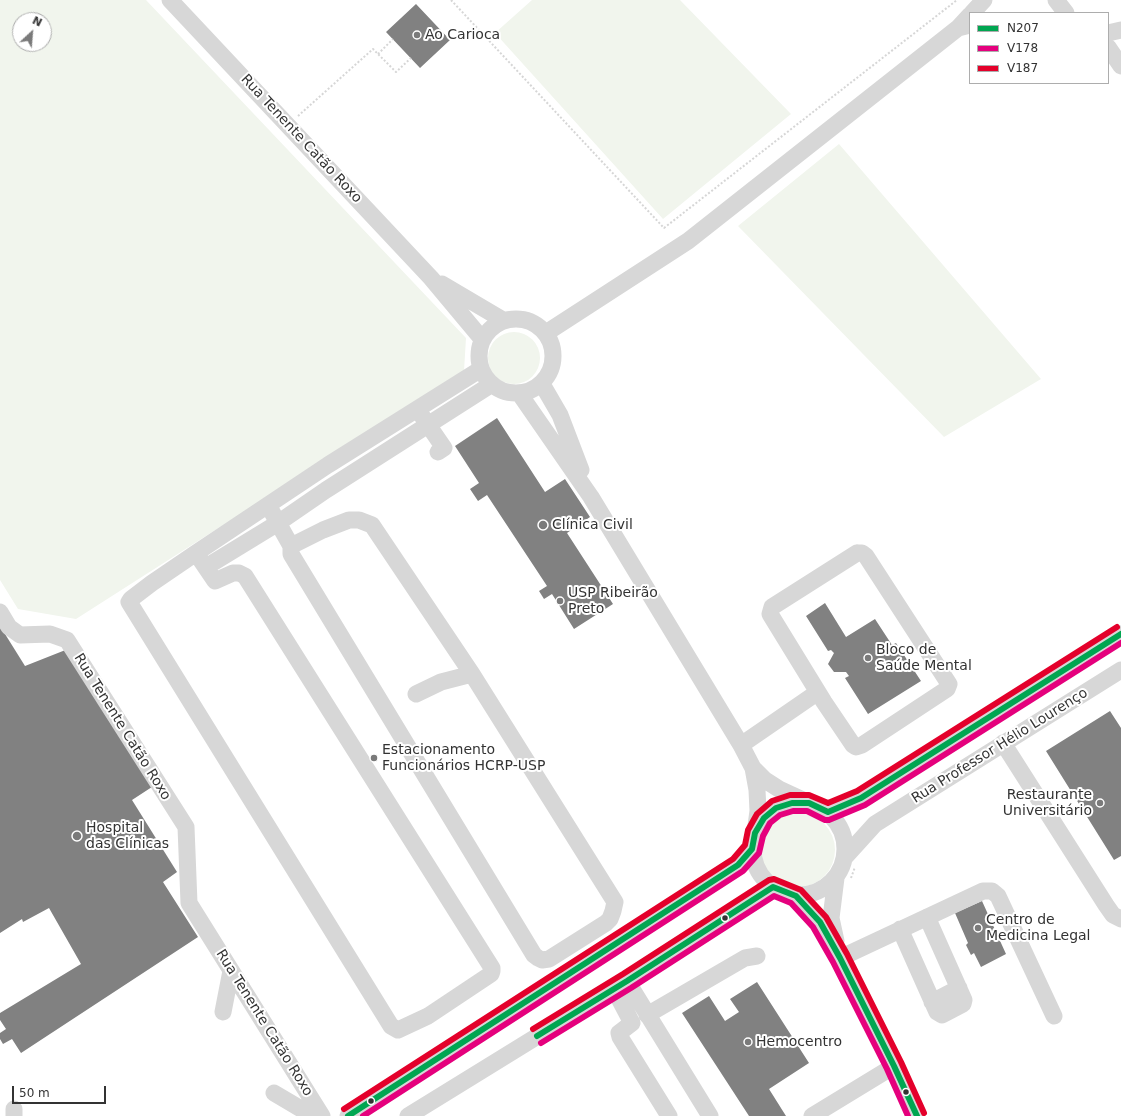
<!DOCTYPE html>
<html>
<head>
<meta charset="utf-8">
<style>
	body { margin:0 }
	#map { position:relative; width:1121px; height:1116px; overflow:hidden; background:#fff; font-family:"DejaVu Sans",sans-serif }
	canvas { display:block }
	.legend { position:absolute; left:969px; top:12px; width:140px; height:72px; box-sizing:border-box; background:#fff; border:1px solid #adadad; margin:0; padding:5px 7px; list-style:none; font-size:12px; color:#333 }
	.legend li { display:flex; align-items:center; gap:8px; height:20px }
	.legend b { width:20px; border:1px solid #adadad }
	.north { position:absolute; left:12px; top:12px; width:40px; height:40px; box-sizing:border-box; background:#fff; border:1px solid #adadad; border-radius:50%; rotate:26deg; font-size:11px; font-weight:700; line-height:16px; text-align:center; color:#333 }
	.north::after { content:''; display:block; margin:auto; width:14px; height:18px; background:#7a7a7a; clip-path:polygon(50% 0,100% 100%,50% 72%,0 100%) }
	.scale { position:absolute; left:12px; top:1086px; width:94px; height:18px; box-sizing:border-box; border:2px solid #333; border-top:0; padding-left:5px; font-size:12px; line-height:14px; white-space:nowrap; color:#333; -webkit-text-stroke:3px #fff; paint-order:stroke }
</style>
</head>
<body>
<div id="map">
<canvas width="1121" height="1116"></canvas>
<ul class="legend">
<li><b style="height:5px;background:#00a651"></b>N207</li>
<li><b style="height:5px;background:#e5007d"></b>V178</li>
<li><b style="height:5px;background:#e4002b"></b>V187</li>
</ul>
<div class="north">N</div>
<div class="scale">50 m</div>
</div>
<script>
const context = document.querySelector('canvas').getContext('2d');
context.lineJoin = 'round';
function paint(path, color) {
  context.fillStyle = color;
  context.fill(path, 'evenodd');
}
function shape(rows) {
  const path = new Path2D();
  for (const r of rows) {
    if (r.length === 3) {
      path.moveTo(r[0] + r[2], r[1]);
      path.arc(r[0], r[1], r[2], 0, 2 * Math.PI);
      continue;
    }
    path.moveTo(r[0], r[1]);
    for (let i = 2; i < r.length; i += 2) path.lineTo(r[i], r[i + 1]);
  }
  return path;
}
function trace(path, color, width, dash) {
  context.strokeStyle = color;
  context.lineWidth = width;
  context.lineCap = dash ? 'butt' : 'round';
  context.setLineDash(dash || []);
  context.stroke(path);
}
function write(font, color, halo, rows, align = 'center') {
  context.font = font + ' "DejaVu Sans",sans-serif';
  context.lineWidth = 4;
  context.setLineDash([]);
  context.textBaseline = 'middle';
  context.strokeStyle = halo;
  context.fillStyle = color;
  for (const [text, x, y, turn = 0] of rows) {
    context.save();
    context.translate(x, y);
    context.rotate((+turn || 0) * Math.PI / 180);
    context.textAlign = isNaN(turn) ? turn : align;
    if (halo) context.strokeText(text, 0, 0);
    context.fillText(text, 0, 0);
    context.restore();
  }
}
paint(shape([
	[0,0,146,0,466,338,464,371,76,619,18,609,0,580],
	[20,20,44,20,44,44,20,44],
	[532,0,680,0,791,114,663,219,495,33],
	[839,144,1041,379,944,437,738,226],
	[514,358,26],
	[798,850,37]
]), '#f1f5ed');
paint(shape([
	[416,4,450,40,420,68,386,32],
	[497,418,545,492,565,479,590,517,567,533,613,604,574,629,552,594,544,599,539,591,547,586,487,495,478,501,470,489,479,483,455,446],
	[825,603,846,637,875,619,892,645,896,643,921,681,868,714,845,678,849,676,846,672,834,672,828,664,834,653,831,650,828,651,806,616],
	[0,626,25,666,68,649,155,785,132,800,177,872,163,882,198,937,21,1053,12,1039,3,1044,0,1039,0,1033,6,1029,0,1020,0,1013,81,964,49,908,23,922,22,919,0,933],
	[1110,711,1121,728,1121,856,1114,860,1046,751],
	[982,901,1006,954,981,967,974,953,971,955,966,945,968,943,955,913],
	[757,982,809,1063,769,1089,786,1116,749,1116,682,1013,709,996,725,1021,739,1012,730,999]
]), '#818181');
trace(shape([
	[451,0,664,228,957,0],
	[378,54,393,39],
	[298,116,373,49,396,72,411,58],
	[851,878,855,867]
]), '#d6d6d6', 2, [2, 2]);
trace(shape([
	[170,0,431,278,482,339],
	[1056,0,1066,13],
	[972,13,984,0],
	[970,15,958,28,970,25],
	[1108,33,1121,30],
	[1108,47,1121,66],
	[442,284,503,320],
	[516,356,37],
	[546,333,688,241,958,28],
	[542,384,560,415,581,470],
	[519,393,591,497,741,745,753,768,757,790,758,811,755,833],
	[422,416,444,448,438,452],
	[268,505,291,546,291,554,534,955,538,958,542,960,549,959,606,923,610,919,613,911,615,902,472,674,372,525,359,520,349,520,323,530,291,546],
	[196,553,215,581,233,573,239,573,245,576,492,968,492,971,491,974,428,1016,398,1030,391,1026,129,602,131,599,152,583,196,553,328,465,481,369],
	[857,553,862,553,866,556,949,684,947,689,862,745,856,747,853,745,824,702,770,614,772,607,857,553],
	[206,567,278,523,326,490,492,384],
	[0,612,9,627,20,635,50,634,67,640,186,827,189,903,322,1116],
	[416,694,441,682,472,674],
	[1003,743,1106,905,1113,915,1121,919],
	[741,745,818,692],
	[753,768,765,780,779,789,805,801],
	[799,849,46],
	[828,812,861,798,1121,634],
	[846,856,875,824,1121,670],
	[796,896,820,922,840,958,894,1066,917,1116],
	[900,929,937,1012,942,1015,963,1004,964,1000,927,917],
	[836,941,831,918,836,878],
	[840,958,983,891,992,891,998,896,1054,1016],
	[627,981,710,1116],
	[614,989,632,1023,619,1033,620,1037,669,1116],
	[932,1002,959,988],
	[223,1012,231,971],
	[647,1015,745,958,757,956],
	[274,1093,313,1116],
	[14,1116,14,1109],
	[348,1116,738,865,752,849],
	[408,1116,627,981,773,887],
	[812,1116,894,1066]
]), '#d7d7d7', 17);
trace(shape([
	[537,1036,627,981,773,887,796,896,820,922,840,958,894,1066,917,1116],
	[348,1116,738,865,752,849,755,833,764,818,776,808,792,803,809,803,828,812,861,798,1121,634]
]), '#00a651', 6);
trace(shape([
	[541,1043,631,988,774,896,791,903,813,927,833,962,887,1069,908,1116],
	[363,1116,743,871,759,853,763,836,770,823,780,815,793,811,807,811,825,820,829,820,865,805,1121,643]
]), '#e5007d', 6);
trace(shape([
	[533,1029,623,974,769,880,774,879,801,890,826,917,847,954,901,1062,924,1113],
	[344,1109,733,859,745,845,748,830,757,814,772,801,790,795,809,795,828,803,857,791,1117,627]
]), '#e4002b', 6);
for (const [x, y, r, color] of [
	[417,35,4,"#7a7a7a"],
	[543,525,5,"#7a7a7a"],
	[560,601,4,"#7a7a7a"],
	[868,658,4,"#7a7a7a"],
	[374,758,4,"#7a7a7a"],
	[1100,803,4,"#7a7a7a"],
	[77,836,5,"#7a7a7a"],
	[725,918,3.5,"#333"],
	[978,928,4,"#7a7a7a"],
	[748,1042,4,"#7a7a7a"],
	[906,1092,3.5,"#333"],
	[371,1101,3.5,"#333"]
]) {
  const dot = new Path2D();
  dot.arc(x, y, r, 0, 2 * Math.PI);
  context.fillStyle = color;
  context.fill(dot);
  trace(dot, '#fff', 1.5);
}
write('14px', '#333', '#fff', [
	["Ao Carioca",425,35],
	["Clínica Civil",552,525],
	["USP Ribeirão",568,593],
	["Preto",568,609],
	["Bloco de",876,650],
	["Saúde Mental",876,666],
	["Estacionamento",382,750],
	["Funcionários HCRP-USP",382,766],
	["Restaurante",1092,795,"right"],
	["Universitário",1092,811,"right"],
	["Hospital",86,828],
	["das Clínicas",86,844],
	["Centro de",986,920],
	["Medicina Legal",986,936],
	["Hemocentro",756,1042]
], 'left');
write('14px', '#333', '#fff', [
	["Rua Tenente Catão Roxo",301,139,47],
	["Rua Tenente Catão Roxo",122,727,58],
	["Rua Professor Hélio Lourenço",1000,746,-32],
	["Rua Tenente Catão Roxo",264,1023,58]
]);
</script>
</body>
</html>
